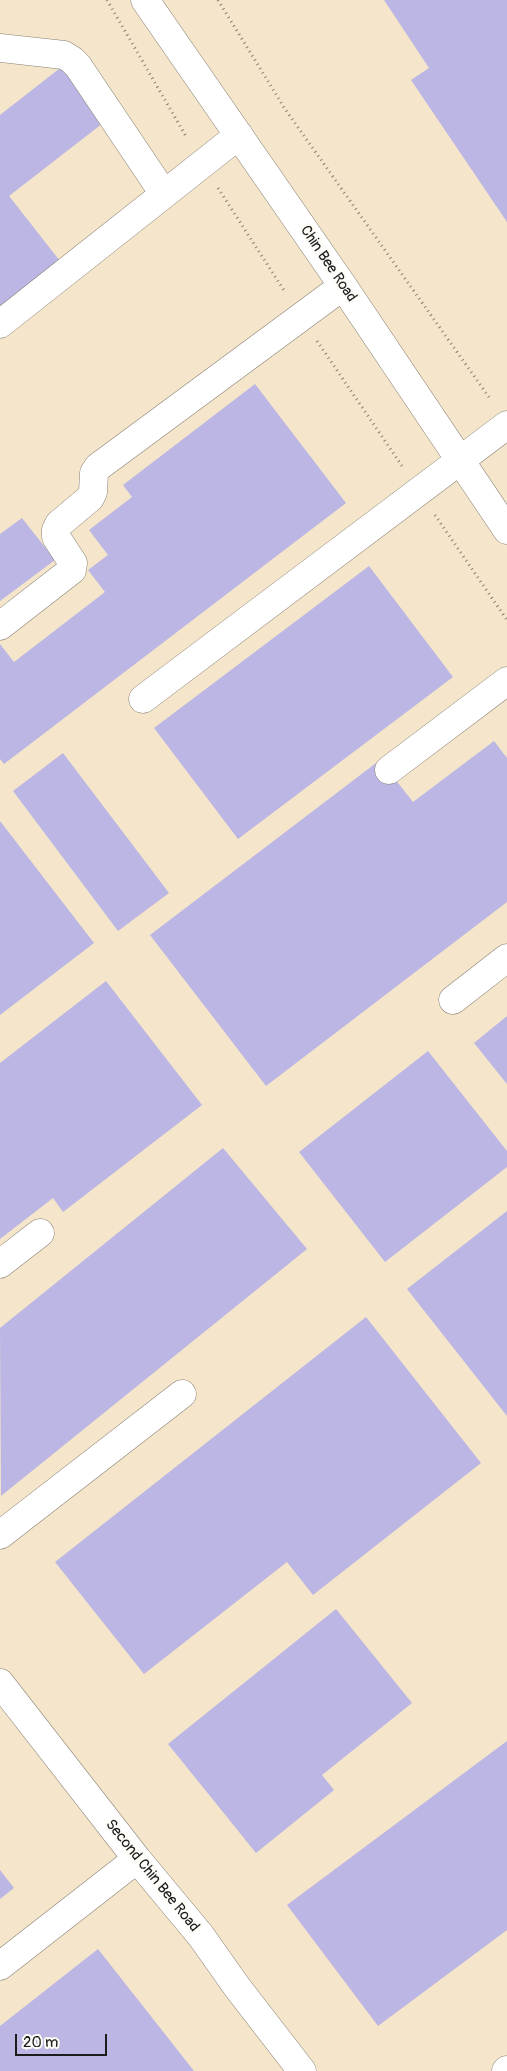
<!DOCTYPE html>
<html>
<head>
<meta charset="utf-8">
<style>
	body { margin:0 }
	#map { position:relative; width:507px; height:2071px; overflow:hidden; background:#f4e5cb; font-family:Pangolin,sans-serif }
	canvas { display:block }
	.scale { position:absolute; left:15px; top:2034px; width:92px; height:22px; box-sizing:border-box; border:2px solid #1c1c1c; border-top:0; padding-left:6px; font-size:15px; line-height:18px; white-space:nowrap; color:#1c1c1c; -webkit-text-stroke:4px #fdfcf7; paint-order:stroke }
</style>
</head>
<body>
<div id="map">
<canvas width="507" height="2071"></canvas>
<div class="scale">20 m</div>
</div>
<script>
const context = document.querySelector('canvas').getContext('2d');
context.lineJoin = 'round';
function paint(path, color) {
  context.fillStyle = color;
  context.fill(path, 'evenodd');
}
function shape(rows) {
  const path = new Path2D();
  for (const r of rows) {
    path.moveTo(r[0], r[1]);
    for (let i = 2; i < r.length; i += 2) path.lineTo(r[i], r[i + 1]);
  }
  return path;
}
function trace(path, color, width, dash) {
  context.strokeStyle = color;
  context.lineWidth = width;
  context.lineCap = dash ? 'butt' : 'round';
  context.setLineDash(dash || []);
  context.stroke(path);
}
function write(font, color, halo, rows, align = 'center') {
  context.font = font + ' Pangolin,sans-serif';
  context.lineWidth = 5;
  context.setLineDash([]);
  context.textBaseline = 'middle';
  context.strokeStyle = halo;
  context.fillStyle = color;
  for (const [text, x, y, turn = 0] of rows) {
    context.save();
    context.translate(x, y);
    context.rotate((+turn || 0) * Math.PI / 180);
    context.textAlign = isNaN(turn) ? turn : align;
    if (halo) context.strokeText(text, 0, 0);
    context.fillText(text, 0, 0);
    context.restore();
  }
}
paint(shape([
	[384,0,507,0,507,222,411,80,429,68],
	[64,65,107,120,9,196,60,261,0,307,0,115],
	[255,384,346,503,4,764,0,759,0,644,14,662,105,592,88,570,108,555,89,530,132,497,123,485],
	[22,518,55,560,0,601,0,534],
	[369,566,453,677,238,839,154,728],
	[494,741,507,758,507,902,266,1086,150,935,380,760,413,802],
	[63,753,169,893,118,931,13,791],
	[0,821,94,943,0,1015],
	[106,981,202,1105,63,1212,53,1198,0,1239,0,1063],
	[507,1016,507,1084,474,1043],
	[428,1051,507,1151,507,1167,385,1262,299,1152],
	[223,1148,307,1249,1,1496,0,1328],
	[507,1211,507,1416,407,1289],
	[366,1317,481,1463,313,1595,287,1562,144,1674,55,1562],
	[336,1609,412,1703,322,1775,334,1790,256,1853,168,1744],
	[507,1741,507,1930,378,2026,287,1905],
	[0,1870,14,1888,0,1899],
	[98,1949,194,2071,0,2071,0,2026]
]), '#bbb6e3');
const minor = shape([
	[145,0,343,286,507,530],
	[0,48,64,55,72,60,78,66,164,194],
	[0,324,239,135],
	[0,626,72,570,73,563,56,537,56,530,59,524,90,498,93,492,94,473,98,467,343,286],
	[143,699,507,425],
	[389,770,507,681],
	[453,1000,507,958],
	[0,1264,40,1233],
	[0,1535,182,1394],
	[0,1683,137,1859,201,1936,237,1987,302,2071],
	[0,1966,137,1859],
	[506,2071,507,2070]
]);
trace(minor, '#888074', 29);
trace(shape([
	[107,0,187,138],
	[218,0,285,109,491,400],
	[218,188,285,292],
	[317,341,402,466],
	[435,515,507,620]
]), '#888074', 3, [1, 4]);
trace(minor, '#fff', 28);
write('15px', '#1c1c1c', '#fdfcf7', [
	["Chin Bee Road",328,264,56],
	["Second Chin Bee Road",152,1876,51]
]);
</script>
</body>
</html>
